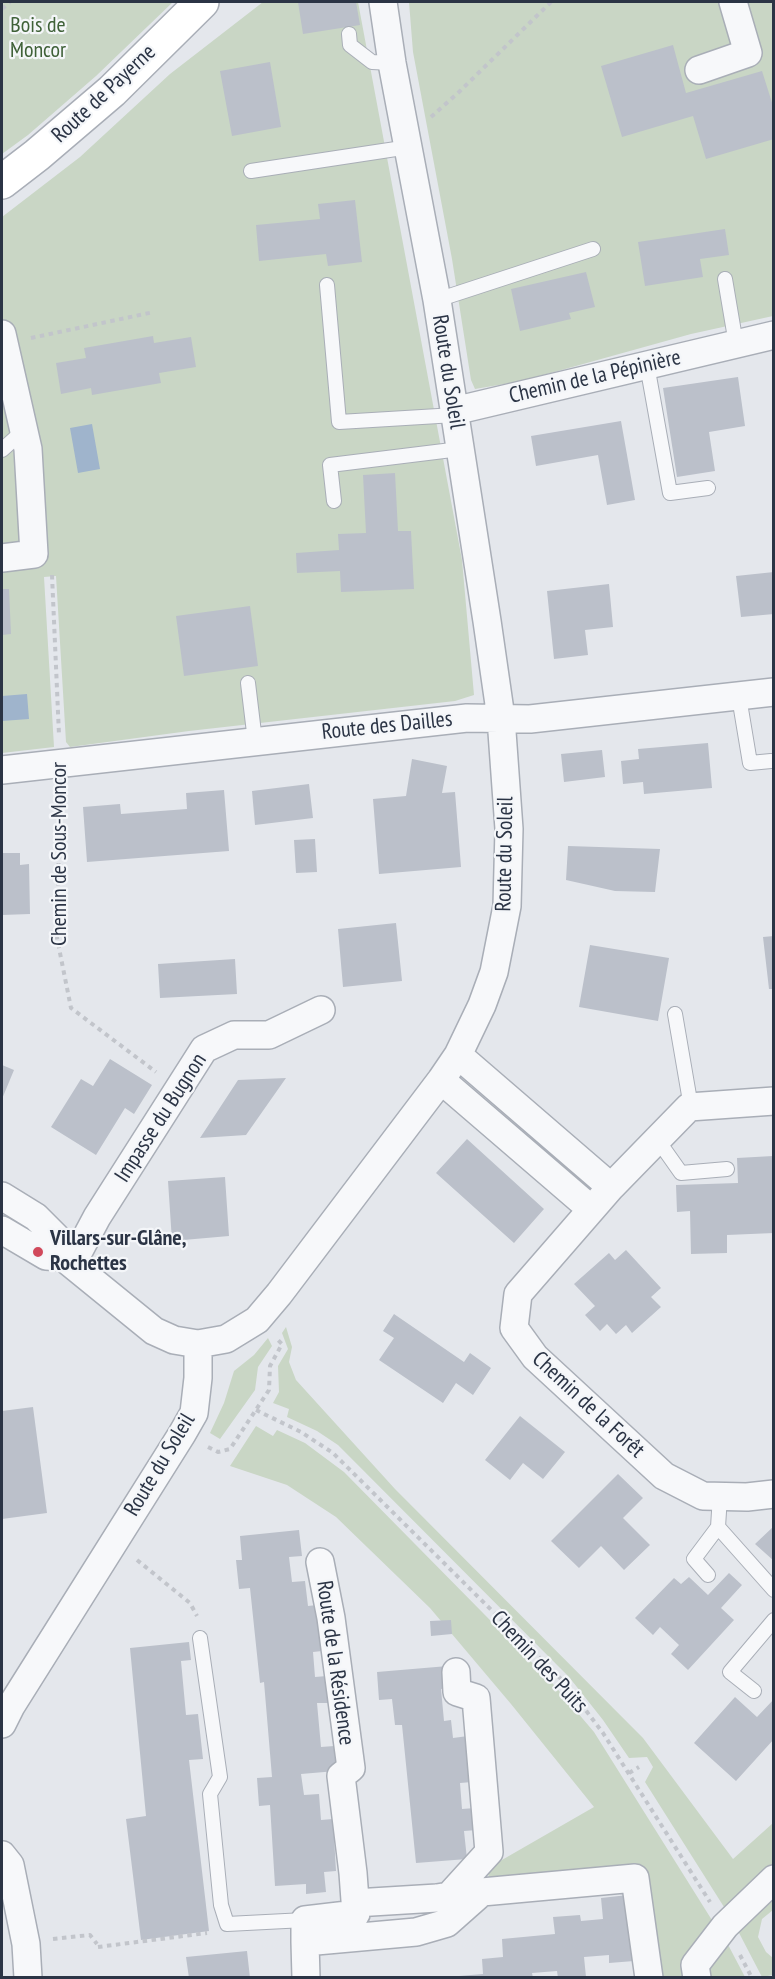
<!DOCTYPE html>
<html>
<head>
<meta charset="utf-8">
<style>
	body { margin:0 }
	#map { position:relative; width:775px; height:1979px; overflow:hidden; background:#e4e7ec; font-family:"PT Sans Narrow",sans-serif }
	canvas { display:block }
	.frame { position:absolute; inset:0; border:3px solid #2b3445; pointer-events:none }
</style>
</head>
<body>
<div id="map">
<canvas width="775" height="1979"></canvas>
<div class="frame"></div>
</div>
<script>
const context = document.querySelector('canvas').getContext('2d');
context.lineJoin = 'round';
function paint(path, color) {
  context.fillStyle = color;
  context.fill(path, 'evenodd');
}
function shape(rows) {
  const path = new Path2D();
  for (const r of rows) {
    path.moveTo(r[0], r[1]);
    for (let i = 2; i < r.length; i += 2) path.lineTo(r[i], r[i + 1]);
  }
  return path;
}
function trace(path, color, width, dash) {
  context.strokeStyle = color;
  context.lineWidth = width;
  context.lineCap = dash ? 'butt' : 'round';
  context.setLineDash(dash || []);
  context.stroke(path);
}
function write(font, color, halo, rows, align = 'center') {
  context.font = font + ' "PT Sans Narrow",sans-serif';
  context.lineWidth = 4.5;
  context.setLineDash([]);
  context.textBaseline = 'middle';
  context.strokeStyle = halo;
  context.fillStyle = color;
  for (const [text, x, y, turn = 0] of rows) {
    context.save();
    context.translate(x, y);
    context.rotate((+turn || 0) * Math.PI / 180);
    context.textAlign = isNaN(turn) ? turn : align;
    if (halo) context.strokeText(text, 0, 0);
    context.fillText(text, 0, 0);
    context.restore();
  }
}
paint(shape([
	[2,2,173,2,96,76,28,135,2,154],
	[263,2,358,2,462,560,474,695,455,701,189,731,70,747,66,742,56,576,44,577,54,747,2,753,2,217,80,157,170,74],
	[409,2,773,2,773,316,691,334,522,381,475,389,471,380,452,259,413,52],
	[286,1327,292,1347,289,1362,296,1380,395,1489,643,1738,733,1859,773,1823,773,1864,724,1907,645,1782,653,1767,647,1757,629,1758,603,1720,569,1677,338,1445,317,1431,287,1417,289,1409,273,1403,279,1392,278,1366,288,1349,282,1333],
	[268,1338,272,1346,258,1367,255,1390,220,1439,210,1433,224,1403,234,1371,254,1355],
	[256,1426,273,1436,277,1430,305,1443,344,1472,554,1685,594,1732,715,1925,692,1947,682,1962,683,1977,655,1977,641,1867,489,1882,488,1868,594,1807,511,1704,430,1608,336,1517,287,1485,230,1466],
	[773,1895,773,1910,762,1919,758,1937,766,1952,773,1958,773,1975,762,1977,737,1929],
	[725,1939,745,1977,711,1977,707,1967]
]), '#c9d6c5');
paint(shape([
	[92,424,100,469,78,473,70,428],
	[27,694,29,719,2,721,2,696]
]), '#9fb4cc');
paint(shape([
	[298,2,356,2,360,25,303,34],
	[673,45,686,93,762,71,774,109,774,139,706,159,693,116,622,137,601,66],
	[270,62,281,127,232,136,220,71],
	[355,200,362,262,328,266,326,254,259,261,256,225,320,219,318,204],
	[725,229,729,255,700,259,703,277,645,286,638,242],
	[586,272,595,307,569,313,571,319,520,331,511,289],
	[153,336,154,343,191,337,196,367,159,373,161,383,92,395,91,388,61,394,56,363,86,358,84,348],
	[738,377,745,426,709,432,715,471,677,477,663,388],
	[621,421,635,500,607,505,598,455,536,466,531,436],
	[395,473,398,531,411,531,414,589,341,592,340,571,297,573,296,553,339,550,338,534,366,533,363,475],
	[774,572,774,614,741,617,736,576],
	[609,584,613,627,585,630,588,655,554,659,547,591],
	[2,589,9,589,11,634,2,635],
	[250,606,258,666,184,676,176,616],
	[708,743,712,788,644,794,643,782,623,784,621,761,639,759,638,749],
	[602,750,605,777,564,782,561,754],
	[412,759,447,766,442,793,455,792,461,867,379,874,373,799,406,796],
	[309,784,313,818,255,825,252,791],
	[224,790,229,851,87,862,83,807,120,804,121,814,187,809,186,793],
	[315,839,317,872,296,873,294,840],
	[568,846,660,849,655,892,615,891,566,880],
	[2,853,20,853,20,865,29,864,30,914,2,915],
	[396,923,402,981,343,987,338,929],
	[774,936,774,989,769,989,763,937],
	[590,945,669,958,658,1021,579,1007],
	[235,959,237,994,160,998,158,964],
	[110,1059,152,1085,134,1114,125,1108,96,1155,51,1127,81,1079,93,1086],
	[2,1065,14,1070,2,1099],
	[286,1078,246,1135,200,1138,238,1080],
	[467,1139,544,1209,514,1243,436,1173],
	[773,1156,774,1233,727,1235,727,1253,691,1254,690,1211,677,1212,676,1185,738,1183,737,1158],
	[225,1177,229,1236,172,1241,168,1181],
	[626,1250,661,1288,651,1297,661,1307,632,1333,626,1325,616,1334,607,1324,600,1331,585,1315,595,1306,574,1284,609,1253,615,1260],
	[394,1314,464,1362,470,1353,491,1368,473,1395,456,1383,443,1403,379,1360,394,1338,383,1331],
	[33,1407,47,1513,2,1519,2,1411],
	[520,1416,565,1452,543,1479,523,1463,510,1480,485,1460],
	[618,1474,643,1498,623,1518,650,1545,624,1570,601,1546,579,1568,551,1541],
	[774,1526,774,1561,755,1544],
	[299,1530,302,1556,289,1557,292,1582,305,1581,308,1606,317,1605,322,1651,313,1652,315,1677,327,1676,329,1703,317,1703,321,1747,334,1746,336,1771,301,1774,304,1795,319,1794,321,1820,333,1819,336,1871,324,1872,326,1892,306,1894,306,1884,275,1886,270,1805,259,1806,257,1778,272,1777,264,1682,260,1683,250,1588,239,1589,236,1560,242,1560,240,1536],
	[729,1573,742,1585,721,1608,734,1620,688,1670,671,1654,679,1645,660,1627,653,1635,635,1618,674,1578,681,1584,689,1577,708,1595],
	[451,1620,452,1634,431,1636,430,1621],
	[189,1642,191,1660,181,1661,186,1715,198,1714,203,1759,189,1760,209,1931,141,1940,126,1819,146,1816,130,1648],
	[448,1666,450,1688,441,1689,444,1721,451,1720,453,1738,468,1736,472,1782,460,1783,462,1809,475,1808,477,1830,464,1831,467,1859,416,1863,402,1725,395,1725,392,1699,379,1700,377,1672],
	[735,1697,757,1717,774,1699,774,1739,736,1781,694,1743],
	[628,1895,634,1961,609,1963,609,1955,584,1957,586,1977,558,1978,557,1971,532,1973,533,1978,459,1978,459,1976,483,1974,482,1959,503,1957,502,1939,555,1934,553,1917,580,1915,581,1921,603,1919,601,1898],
	[247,1951,250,1978,189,1978,186,1957]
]), '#bbc0ca');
const service = shape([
	[349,34,350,45,372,62,392,63],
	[251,171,409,147],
	[725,279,736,344],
	[327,285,339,422,455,415],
	[437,300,593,249],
	[647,365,670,493,708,488],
	[2,450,23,431],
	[334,501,330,465,460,449],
	[248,683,255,741],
	[739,697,750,763,771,761],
	[675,1014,691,1107],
	[657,1139,681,1173,727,1169],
	[720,1496,718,1527,774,1590],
	[708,1575,694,1559,718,1527],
	[200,1638,220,1777,210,1794,221,1905,227,1924,305,1920],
	[754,1691,730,1672,774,1620]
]);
const minor = shape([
	[699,70,748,53,733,2],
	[2,334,28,449,34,554,2,558],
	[454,411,774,335],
	[2,770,467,718,530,719,774,692],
	[458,1055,611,1187],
	[441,1080,591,1209],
	[774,1101,689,1107,611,1187,518,1294,514,1328,535,1357,664,1476,703,1496,747,1497,774,1494],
	[2,1196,36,1217,58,1239,63,1257,154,1331,174,1340,198,1344,226,1339,257,1320,279,1294,441,1080,458,1055,482,1005,494,972,507,906,509,829,501,718,487,621,437,300,392,63,383,2],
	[2,1230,46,1256,63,1257],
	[72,1264,97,1217,204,1049,234,1035,269,1035,321,1010],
	[2,1724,11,1706,182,1434,194,1413,198,1378,198,1344],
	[2,1855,10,1865,26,1944,28,1978],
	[355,1903,437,1898,449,1896,489,1852,476,1698,457,1692,456,1672],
	[305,1942,305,1920,356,1914,353,1873,341,1776,351,1768,331,1618,320,1562],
	[306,1978,305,1942,416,1932,447,1923,482,1892,635,1878,649,1978],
	[697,1978,695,1965,725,1926,774,1879]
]);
const secondary = shape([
	[2,182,37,155,112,91,202,2]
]);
trace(service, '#a9aeb7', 16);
trace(minor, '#a9aeb7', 30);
trace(secondary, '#a9aeb7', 36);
trace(shape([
	[2,9,10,2],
	[431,117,459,92,551,2],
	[31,338,154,312],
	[52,575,59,735],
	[60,791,57,938,71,1008,156,1072],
	[256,1410,301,1432,333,1453,565,1683,603,1733,710,1902],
	[208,1447,218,1452,230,1449,269,1390,270,1366,282,1344,277,1339],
	[137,1560,190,1603,197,1616],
	[629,1773,639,1767],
	[53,1939,90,1935,97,1944],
	[98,1947,207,1933],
	[740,1955,752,1978]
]), '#c2c5cb', 4, [4.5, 4.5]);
trace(service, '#f7f8fa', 14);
trace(minor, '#f7f8fa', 27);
trace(secondary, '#fff', 33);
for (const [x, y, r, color] of [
	[38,1252,6,"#d1495b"]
]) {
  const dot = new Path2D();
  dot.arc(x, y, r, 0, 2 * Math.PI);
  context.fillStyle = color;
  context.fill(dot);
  trace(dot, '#f4f6f9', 2);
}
write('22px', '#3f6138', '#f4f6f9', [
	["Bois de",38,26],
	["Moncor",38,51]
]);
write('22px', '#2b3445', '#f4f6f9', [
	["Route de Payerne",104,94,-43],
	["Route du Soleil",448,372,81],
	["Chemin de la Pépinière",595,377,-13],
	["Route des Dailles",387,726,-6],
	["Chemin de Sous-Moncor",60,854,-90],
	["Route du Soleil",505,854,-89],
	["Impasse du Bugnon",161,1118,-57],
	["Chemin de la Forêt",588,1405,43],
	["Route du Soleil",160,1465,-59],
	["Chemin des Puits",539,1662,47],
	["Route de la Résidence",335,1663,82]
]);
write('bold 22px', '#2b3445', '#f4f6f9', [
	["Villars-sur-Glâne,",50,1239],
	["Rochettes",50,1264]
], 'left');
</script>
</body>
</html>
